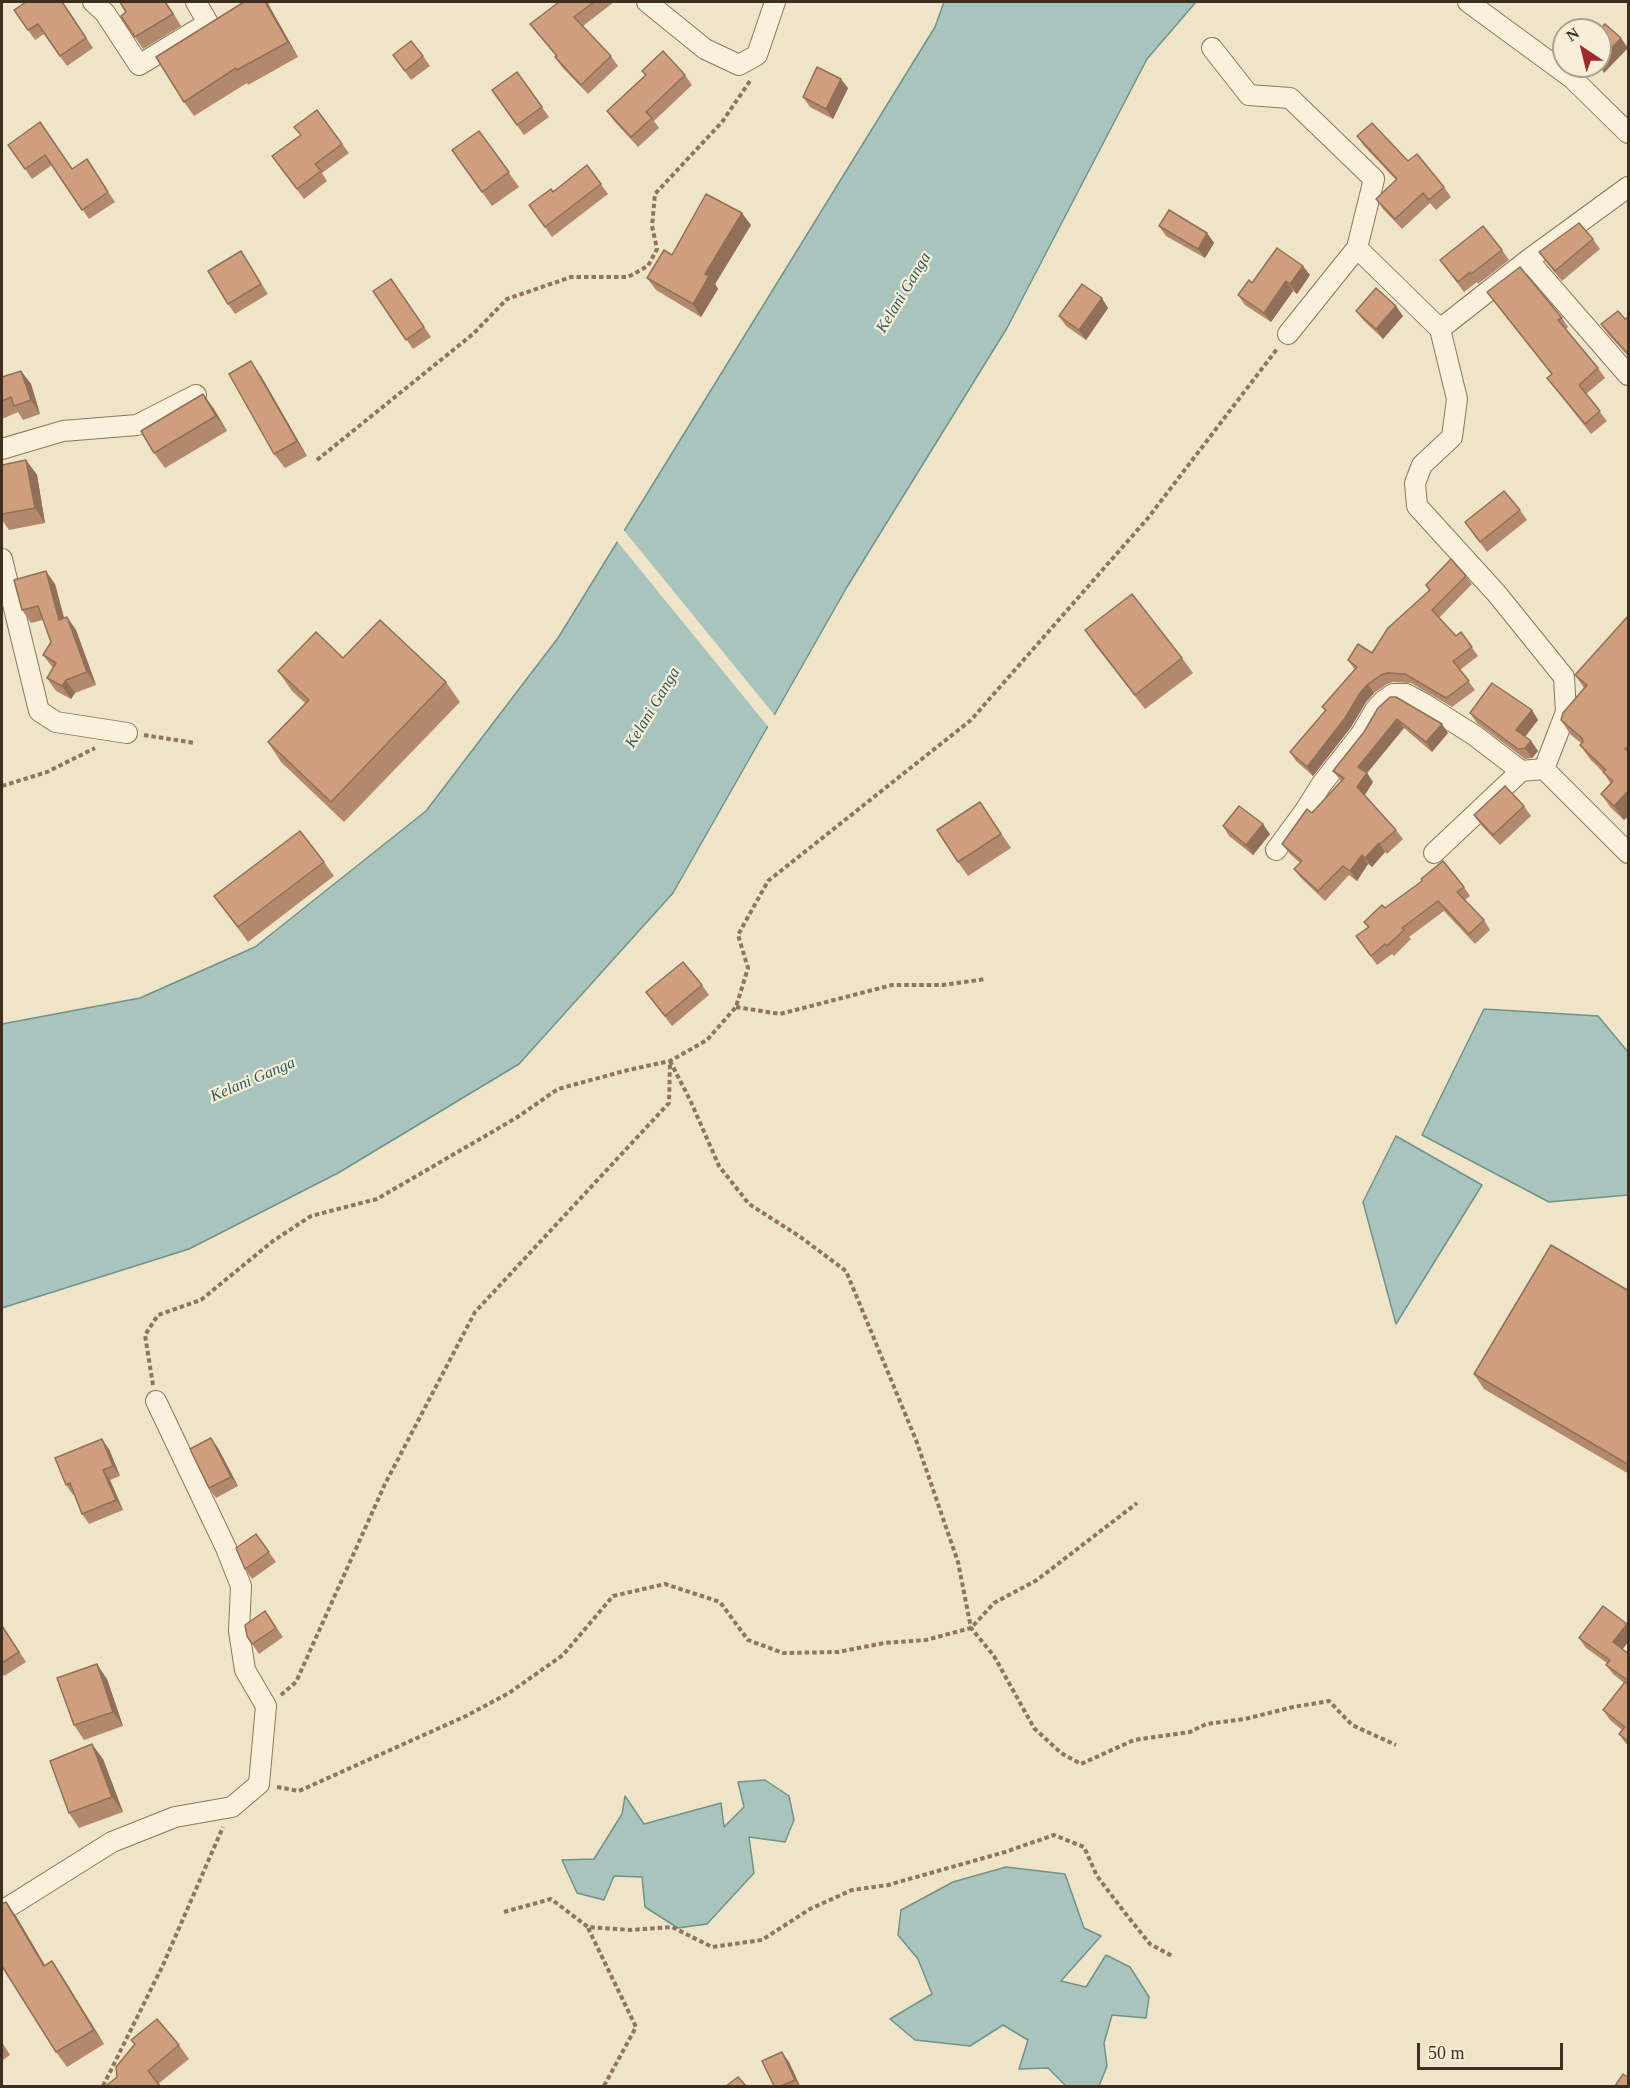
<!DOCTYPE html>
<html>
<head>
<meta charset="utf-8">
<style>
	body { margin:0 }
	#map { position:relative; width:1630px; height:2088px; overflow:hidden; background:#f0e4c8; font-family:"Times New Roman",serif }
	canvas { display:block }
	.frame { position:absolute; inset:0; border:3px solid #3d2e20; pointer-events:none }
	.north { position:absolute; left:1552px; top:18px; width:60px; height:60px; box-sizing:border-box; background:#f7eed8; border:2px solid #ada18e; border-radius:50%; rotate:325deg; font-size:16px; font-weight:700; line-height:24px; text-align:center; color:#3d2e20 }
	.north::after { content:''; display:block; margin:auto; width:21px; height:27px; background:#9e2a2b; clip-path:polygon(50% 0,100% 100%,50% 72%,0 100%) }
	.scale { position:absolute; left:1417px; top:2043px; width:146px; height:27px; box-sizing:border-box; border:3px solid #3d2e20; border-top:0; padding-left:8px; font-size:18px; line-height:21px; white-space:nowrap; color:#3d2e20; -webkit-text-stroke:4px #f7eed8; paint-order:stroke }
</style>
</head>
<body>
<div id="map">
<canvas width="1630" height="2088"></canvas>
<div class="frame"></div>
<div class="north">N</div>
<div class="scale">50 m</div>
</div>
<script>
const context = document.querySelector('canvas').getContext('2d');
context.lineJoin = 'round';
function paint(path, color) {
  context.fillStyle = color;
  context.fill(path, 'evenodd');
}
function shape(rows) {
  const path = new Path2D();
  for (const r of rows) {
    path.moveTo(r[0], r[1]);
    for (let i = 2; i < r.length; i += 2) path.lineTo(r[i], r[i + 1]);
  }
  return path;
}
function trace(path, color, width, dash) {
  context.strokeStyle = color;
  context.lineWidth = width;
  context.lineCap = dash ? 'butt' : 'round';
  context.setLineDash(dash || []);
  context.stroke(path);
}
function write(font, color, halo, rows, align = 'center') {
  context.font = font + ' "Times New Roman",serif';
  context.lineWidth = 4.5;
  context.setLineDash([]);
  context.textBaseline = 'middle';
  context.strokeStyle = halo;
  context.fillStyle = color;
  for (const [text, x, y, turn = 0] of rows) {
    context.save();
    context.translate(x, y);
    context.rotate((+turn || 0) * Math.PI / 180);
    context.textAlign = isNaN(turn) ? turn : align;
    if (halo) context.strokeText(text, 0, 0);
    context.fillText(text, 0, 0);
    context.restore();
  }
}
const water = shape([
	[944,2,1196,2,1147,59,1007,328,847,587,673,893,519,1064,338,1173,189,1249,2,1308,2,1024,140,998,255,947,426,811,558,638,935,27,944,2],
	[1484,1009,1598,1016,1628,1052,1628,1195,1549,1202,1422,1135,1484,1009],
	[1396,1136,1482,1185,1396,1324,1363,1202,1396,1136],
	[765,1780,789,1796,794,1820,785,1842,749,1837,754,1873,707,1924,678,1928,645,1907,642,1877,614,1876,604,1900,577,1893,562,1860,594,1859,622,1814,625,1796,644,1824,721,1803,724,1827,744,1807,738,1782,765,1780],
	[1006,1867,1065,1874,1084,1928,1101,1936,1061,1981,1086,1987,1106,1955,1130,1967,1149,1997,1146,2018,1112,2015,1104,2043,1107,2066,1099,2086,1066,2086,1048,2068,1019,2069,1028,2040,1003,2025,970,2046,915,2040,890,2019,932,1994,918,1959,898,1935,901,1910,953,1882,1006,1867]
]);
paint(water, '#a9c4bc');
trace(water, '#6f938a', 1.5);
paint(shape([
	[622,528,776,717,770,729,616,540]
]), '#f0e4c8');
const minor = shape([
	[93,2,105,13,139,65,208,23,196,2],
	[647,2,705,49,739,65,757,55,775,2],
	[1468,2,1573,79,1628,133],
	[1212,48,1249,95,1290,98,1374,179,1357,248,1288,334],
	[1357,248,1440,329,1528,260,1628,187],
	[1528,260,1628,375],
	[1440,329,1457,399,1452,437,1422,465,1415,483,1417,506,1497,594,1564,677,1566,712,1544,769],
	[2,449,63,431,137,425,196,395],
	[2,559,39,711,56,722,127,733],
	[1276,850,1304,812,1321,785,1361,734,1375,710,1383,701,1393,694,1406,694,1423,703,1474,735,1521,771],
	[1434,853,1521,771,1544,769,1628,853],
	[2,1911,112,1842,175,1817,232,1807,259,1784,266,1706,245,1670,239,1631,241,1586,226,1548,156,1401]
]);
trace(minor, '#8d765c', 22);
trace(shape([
	[317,460,473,334,507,299,571,277,628,277,648,266,657,249,652,226,655,194,722,122,750,81],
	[144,735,195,743],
	[2,786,47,772,95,748],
	[736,1007,780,1014,892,985,942,985,986,979],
	[670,1061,691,1102,719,1166,749,1204,799,1236,846,1271,916,1440,958,1562,971,1628,994,1656,1034,1728,1061,1753,1081,1764,1134,1740,1190,1732,1206,1724,1245,1719,1293,1707,1329,1701,1352,1725,1396,1745],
	[153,1385,145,1335,158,1315,201,1300,273,1241,311,1216,377,1199,516,1118,558,1089,628,1070,670,1061,707,1040,736,1007,748,968,738,935,768,881,971,720,1148,518,1277,349],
	[281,1695,296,1682,385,1484,475,1312,669,1103,670,1062],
	[277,1787,299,1791,466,1716,509,1693,563,1655,613,1596,665,1584,720,1602,748,1640,783,1653,838,1652,884,1643,926,1640,971,1628,994,1603,1037,1580,1137,1503],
	[504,1912,551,1899,588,1927,630,1930,672,1927,712,1947,762,1940,810,1909,852,1890,888,1885,1005,1852,1054,1835,1084,1847,1097,1876,1125,1913,1150,1944,1172,1956],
	[588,1928,636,2027,604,2086],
	[103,2086,163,1965,223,1827]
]), '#8d765c', 4, [4.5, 3]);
trace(minor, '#faf1dc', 20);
paint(shape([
	[26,2,63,2,93,48,67,66,44,34,35,40,14,10],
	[120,2,166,2,181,26,143,49,121,16,126,12],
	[244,2,272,2,268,4,298,57,248,85,247,83,194,116,184,102],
	[559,2,614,2,583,26,611,56,618,66,588,94,562,67,555,57,556,56,530,24],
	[393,55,423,56,430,66,411,80],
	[642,71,685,75,692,85,654,121,659,128,638,147,614,121,607,111,645,75],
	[517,72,549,117,524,135,492,90],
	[848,88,833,119,810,107,803,97],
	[317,110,349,153,322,173,327,181,304,199,272,156,300,135],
	[40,122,72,169,87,159,115,202,89,219,52,165,32,179,8,145],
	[479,131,519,187,492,206,452,150],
	[1357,136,1408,161,1444,187,1451,197,1436,210,1430,203,1402,229,1383,209,1376,199,1396,180,1364,146],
	[587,165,608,194,552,237,529,205,553,192],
	[751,225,715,284,718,289,701,317,656,290,647,278,672,255],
	[1159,226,1207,233,1214,243,1205,258,1166,236],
	[1593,239,1600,249,1562,281,1546,262,1539,252],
	[1502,250,1509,260,1478,284,1477,282,1464,292,1440,260],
	[241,251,268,294,235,314,228,304],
	[1310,275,1297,294,1293,291,1271,322,1245,305,1238,295,1252,283],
	[391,279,431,337,413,349,373,291],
	[1487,292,1562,318,1568,327,1566,329,1598,368,1605,378,1586,394,1607,421,1591,434,1547,378,1552,375],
	[1108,308,1086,340,1066,326,1059,316],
	[1356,311,1403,316,1383,339,1363,320],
	[1629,317,1629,357,1608,334,1601,324,1625,319],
	[21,371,31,384,40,414,23,420,18,412,2,419,2,377],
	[261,376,307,456,285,468,274,454],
	[203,394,214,409,227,431,165,468,154,453],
	[26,460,37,475,45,523,9,530,2,520,2,465],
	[1520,510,1527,520,1487,552,1465,522],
	[1466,576,1472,584,1439,618,1456,636,1461,632,1478,656,1460,670,1475,690,1452,707,1411,683,1393,682,1387,684,1374,693,1366,702,1351,727,1313,776,1296,761,1290,752,1325,711,1322,707,1355,670,1348,660,1372,653,1429,591,1426,585],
	[55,584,64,618,67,617,76,630,96,685,75,693,71,699,56,691,47,678,53,668,43,655,51,642,43,620,31,623,22,610],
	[1629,615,1629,816,1624,820,1611,808,1601,794,1611,784,1603,772,1590,759,1580,745,1582,744,1570,734,1561,720,1584,688,1575,675],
	[1085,630,1182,658,1193,673,1145,709,1095,645],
	[278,671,446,682,460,702,344,822,281,762,268,742,305,703,292,691],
	[1378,708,1448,733,1432,752,1404,728,1367,773,1373,782,1365,795,1396,830,1403,839,1387,854,1385,852,1372,867,1368,864,1357,881,1349,875,1325,901,1301,878,1294,869,1300,863,1289,853,1282,844,1341,781,1333,771,1364,732],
	[1532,710,1538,720,1525,737,1531,741,1538,751,1532,758,1525,759,1477,723,1470,713],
	[1524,806,1531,816,1500,845,1481,825,1474,815],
	[990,817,1011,848,968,876,958,862],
	[1223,826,1270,834,1253,855,1229,836],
	[324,862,334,876,248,942,214,896],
	[1464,887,1470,896,1465,900,1484,920,1490,930,1475,944,1444,911,1409,937,1411,939,1394,956,1392,954,1377,965,1356,936,1368,927,1364,922,1385,908],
	[702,985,709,995,672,1026,646,992],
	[1629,1291,1629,1474,1484,1389,1474,1374],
	[218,1448,238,1486,216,1498,209,1488],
	[109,1449,120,1476,110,1480,123,1510,89,1524,82,1514,74,1494,73,1495,66,1485],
	[256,1534,276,1562,252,1579,245,1569],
	[265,1611,283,1637,259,1654,247,1636],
	[1627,1624,1629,1626,1629,1641,1622,1650,1629,1654,1629,1746,1626,1744,1619,1734,1622,1730,1610,1720,1603,1710,1624,1683,1613,1674,1606,1665,1607,1663,1586,1648,1579,1638],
	[2,1625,26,1662,4,1676,2,1672],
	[107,1679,123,1726,84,1740,74,1725],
	[103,1759,123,1812,79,1828,69,1813],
	[16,1916,45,1965,62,1976,104,2044,67,2067,56,2052],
	[2,2042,10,2055,2,2061],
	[179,2045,189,2059,158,2084,108,2086],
	[789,2062,800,2086,774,2086]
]), '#b2896c');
paint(shape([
	[165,2,166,2,181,26],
	[265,2,267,2,298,57,288,42],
	[1621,38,1628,48,1604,73,1600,66,1600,60],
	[841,79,848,88,833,119,826,109],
	[742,213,751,225,715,284,718,289,701,317,693,304,705,274],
	[1207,233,1214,243,1205,258,1198,249],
	[1303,266,1310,275,1297,294,1290,284],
	[1286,281,1293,291,1271,322,1264,313],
	[1102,298,1108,308,1086,340,1079,330],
	[1396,306,1403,316,1383,339,1376,329],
	[251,361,261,376,307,456,297,441],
	[21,371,31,384,40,414,31,400],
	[203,394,214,409,227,431,216,416],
	[26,460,37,475,45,523,35,508],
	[46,571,55,584,68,633,59,620],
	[67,617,76,630,96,685,87,672],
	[66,680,75,693,71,699,62,686],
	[1368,684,1374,693,1366,702,1351,727,1313,776,1307,767,1360,693],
	[1532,710,1538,720,1523,739,1516,730],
	[1397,719,1404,728,1367,773,1373,782,1364,796,1357,787,1358,767],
	[1442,724,1448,733,1432,752,1426,742],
	[1531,741,1538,751,1532,758,1525,748],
	[1629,790,1629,816,1624,820,1614,806],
	[1263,824,1270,834,1253,855,1246,845],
	[1379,843,1385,852,1372,867,1365,858],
	[1362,855,1368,864,1357,881,1350,871],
	[211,1438,218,1448,238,1486,231,1477],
	[102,1439,109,1449,120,1476,113,1466],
	[103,1470,110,1480,123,1510,116,1500],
	[1627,1624,1629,1626,1629,1641,1620,1652,1613,1642],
	[97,1664,107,1679,123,1726,113,1712],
	[92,1744,103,1759,123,1812,112,1797],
	[6,1902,16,1916,54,1981,44,1966],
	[52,1961,62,1976,104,2044,94,2030],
	[782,2052,789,2062,800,2086,795,2080]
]), '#916f58');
const building = shape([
	[26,2,62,2,86,38,60,56,38,24,28,30,14,10,26,2],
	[120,2,165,2,173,14,135,37,121,16,126,12,120,2],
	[244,2,265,2,288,42,237,70,236,68,184,102,156,57,244,2],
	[559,2,594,2,574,17,611,56,581,85,555,57,557,56,530,24,559,2],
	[1605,24,1621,38,1600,60,1599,30,1605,24],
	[411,41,423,56,405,71,393,55,411,41],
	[663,51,685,75,646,112,652,118,631,137,607,111,646,75,642,71,663,51],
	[817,67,841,79,826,109,803,97,817,67],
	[517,72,542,107,517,125,492,90,517,72],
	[317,110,342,144,315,164,321,171,297,189,272,156,301,135,294,127,317,110],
	[40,122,72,169,87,159,108,192,82,210,45,155,25,169,8,145,40,122],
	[1372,123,1408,161,1417,154,1444,187,1429,200,1423,193,1395,219,1376,199,1397,179,1357,136,1372,123],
	[479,131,509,172,482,192,452,150,479,131],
	[587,165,601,184,545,227,529,205,551,189,553,192,587,165],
	[706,194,742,213,705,274,709,276,693,304,647,278,664,250,672,255,706,194],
	[1169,210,1207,233,1198,249,1159,226,1169,210],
	[1579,223,1593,239,1555,271,1539,252,1579,223],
	[1483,226,1502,250,1471,274,1470,272,1458,282,1440,260,1483,226],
	[1277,248,1303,266,1290,284,1286,281,1264,313,1238,295,1249,280,1252,283,1277,248],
	[241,251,261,284,228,304,208,271,241,251],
	[1520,267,1562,318,1558,320,1598,368,1579,385,1600,411,1585,424,1547,378,1552,374,1487,292,1520,267],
	[391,279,424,327,406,340,373,291,391,279],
	[1082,284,1102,298,1079,330,1059,316,1082,284],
	[1376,288,1396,306,1376,329,1356,311,1376,288],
	[1618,311,1625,319,1629,317,1629,355,1601,324,1618,311],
	[251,361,297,441,274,454,229,374,251,361],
	[21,371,31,400,14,406,11,397,2,401,2,377,21,371],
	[203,394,216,416,154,453,141,431,203,394],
	[26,460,35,508,2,514,2,465,26,460],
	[1504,491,1520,510,1480,542,1465,522,1504,491],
	[1451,559,1466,576,1432,610,1456,636,1461,632,1472,647,1453,661,1469,681,1446,698,1405,674,1387,673,1381,675,1368,684,1360,693,1345,718,1307,767,1290,752,1326,710,1322,707,1357,667,1348,660,1358,644,1372,653,1388,628,1430,590,1426,585,1451,559],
	[46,571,59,620,67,617,87,672,66,680,62,686,47,678,56,663,43,655,51,642,38,606,22,610,14,580,46,571],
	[1132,594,1182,658,1135,695,1085,630,1132,594],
	[1629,615,1629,745,1625,749,1629,752,1629,790,1614,806,1601,794,1613,781,1603,772,1606,770,1580,745,1583,742,1582,738,1561,720,1563,713,1587,685,1575,675,1629,615],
	[380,620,446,682,331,802,268,742,309,700,278,671,316,632,343,658,380,620],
	[1492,683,1532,710,1516,730,1531,741,1525,748,1518,749,1470,713,1492,683],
	[1390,697,1396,697,1442,724,1426,742,1397,719,1358,767,1367,773,1357,787,1396,830,1380,844,1379,843,1365,858,1362,855,1350,871,1343,866,1318,891,1294,869,1302,861,1282,844,1307,809,1312,813,1344,778,1333,771,1364,732,1378,708,1390,697],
	[1505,786,1524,806,1493,835,1474,815,1505,786],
	[980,802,1001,834,958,862,937,830,980,802],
	[1239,806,1263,824,1246,845,1223,826,1239,806],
	[300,831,324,862,238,927,214,896,300,831],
	[1443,861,1464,887,1457,892,1484,920,1469,934,1438,901,1402,928,1404,930,1387,946,1385,944,1371,956,1356,936,1369,927,1364,922,1382,905,1385,908,1422,881,1421,879,1443,861],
	[683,962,702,985,665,1016,646,992,683,962],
	[1551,1245,1629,1291,1629,1465,1474,1374,1551,1245],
	[211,1438,231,1477,209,1488,190,1449,211,1438],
	[102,1439,113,1466,103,1470,116,1500,82,1514,70,1483,66,1485,55,1458,102,1439],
	[256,1534,269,1552,245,1569,236,1548,256,1534],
	[1603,1606,1627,1624,1613,1642,1629,1654,1629,1681,1606,1665,1610,1660,1579,1638,1603,1606],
	[265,1611,276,1628,252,1644,247,1636,245,1625,265,1611],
	[2,1626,19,1652,2,1663,2,1626],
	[97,1664,113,1712,74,1725,57,1678,97,1664],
	[1625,1682,1629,1684,1629,1742,1619,1734,1625,1727,1603,1710,1625,1682],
	[92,1744,112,1797,69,1813,50,1761,92,1744],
	[6,1902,44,1966,52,1961,94,2030,56,2052,2,1966,2,1904,6,1902],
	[157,2019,179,2045,148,2071,160,2086,108,2086,107,2085,117,2077,116,2067,135,2044,131,2040,157,2019],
	[782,2052,795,2080,781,2086,774,2086,762,2061,782,2052],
	[1623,2074,1629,2078,1629,2086,1615,2086,1623,2074],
	[738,2077,746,2086,726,2086,738,2077]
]);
paint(building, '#cf9f7d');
trace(building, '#916f58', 1.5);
write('italic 16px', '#2f5d5a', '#f7eed8', [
	["Kelani Ganga",904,293,-59],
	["Kelani Ganga",653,708,-59],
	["Kelani Ganga",253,1080,-23]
]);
</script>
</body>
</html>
